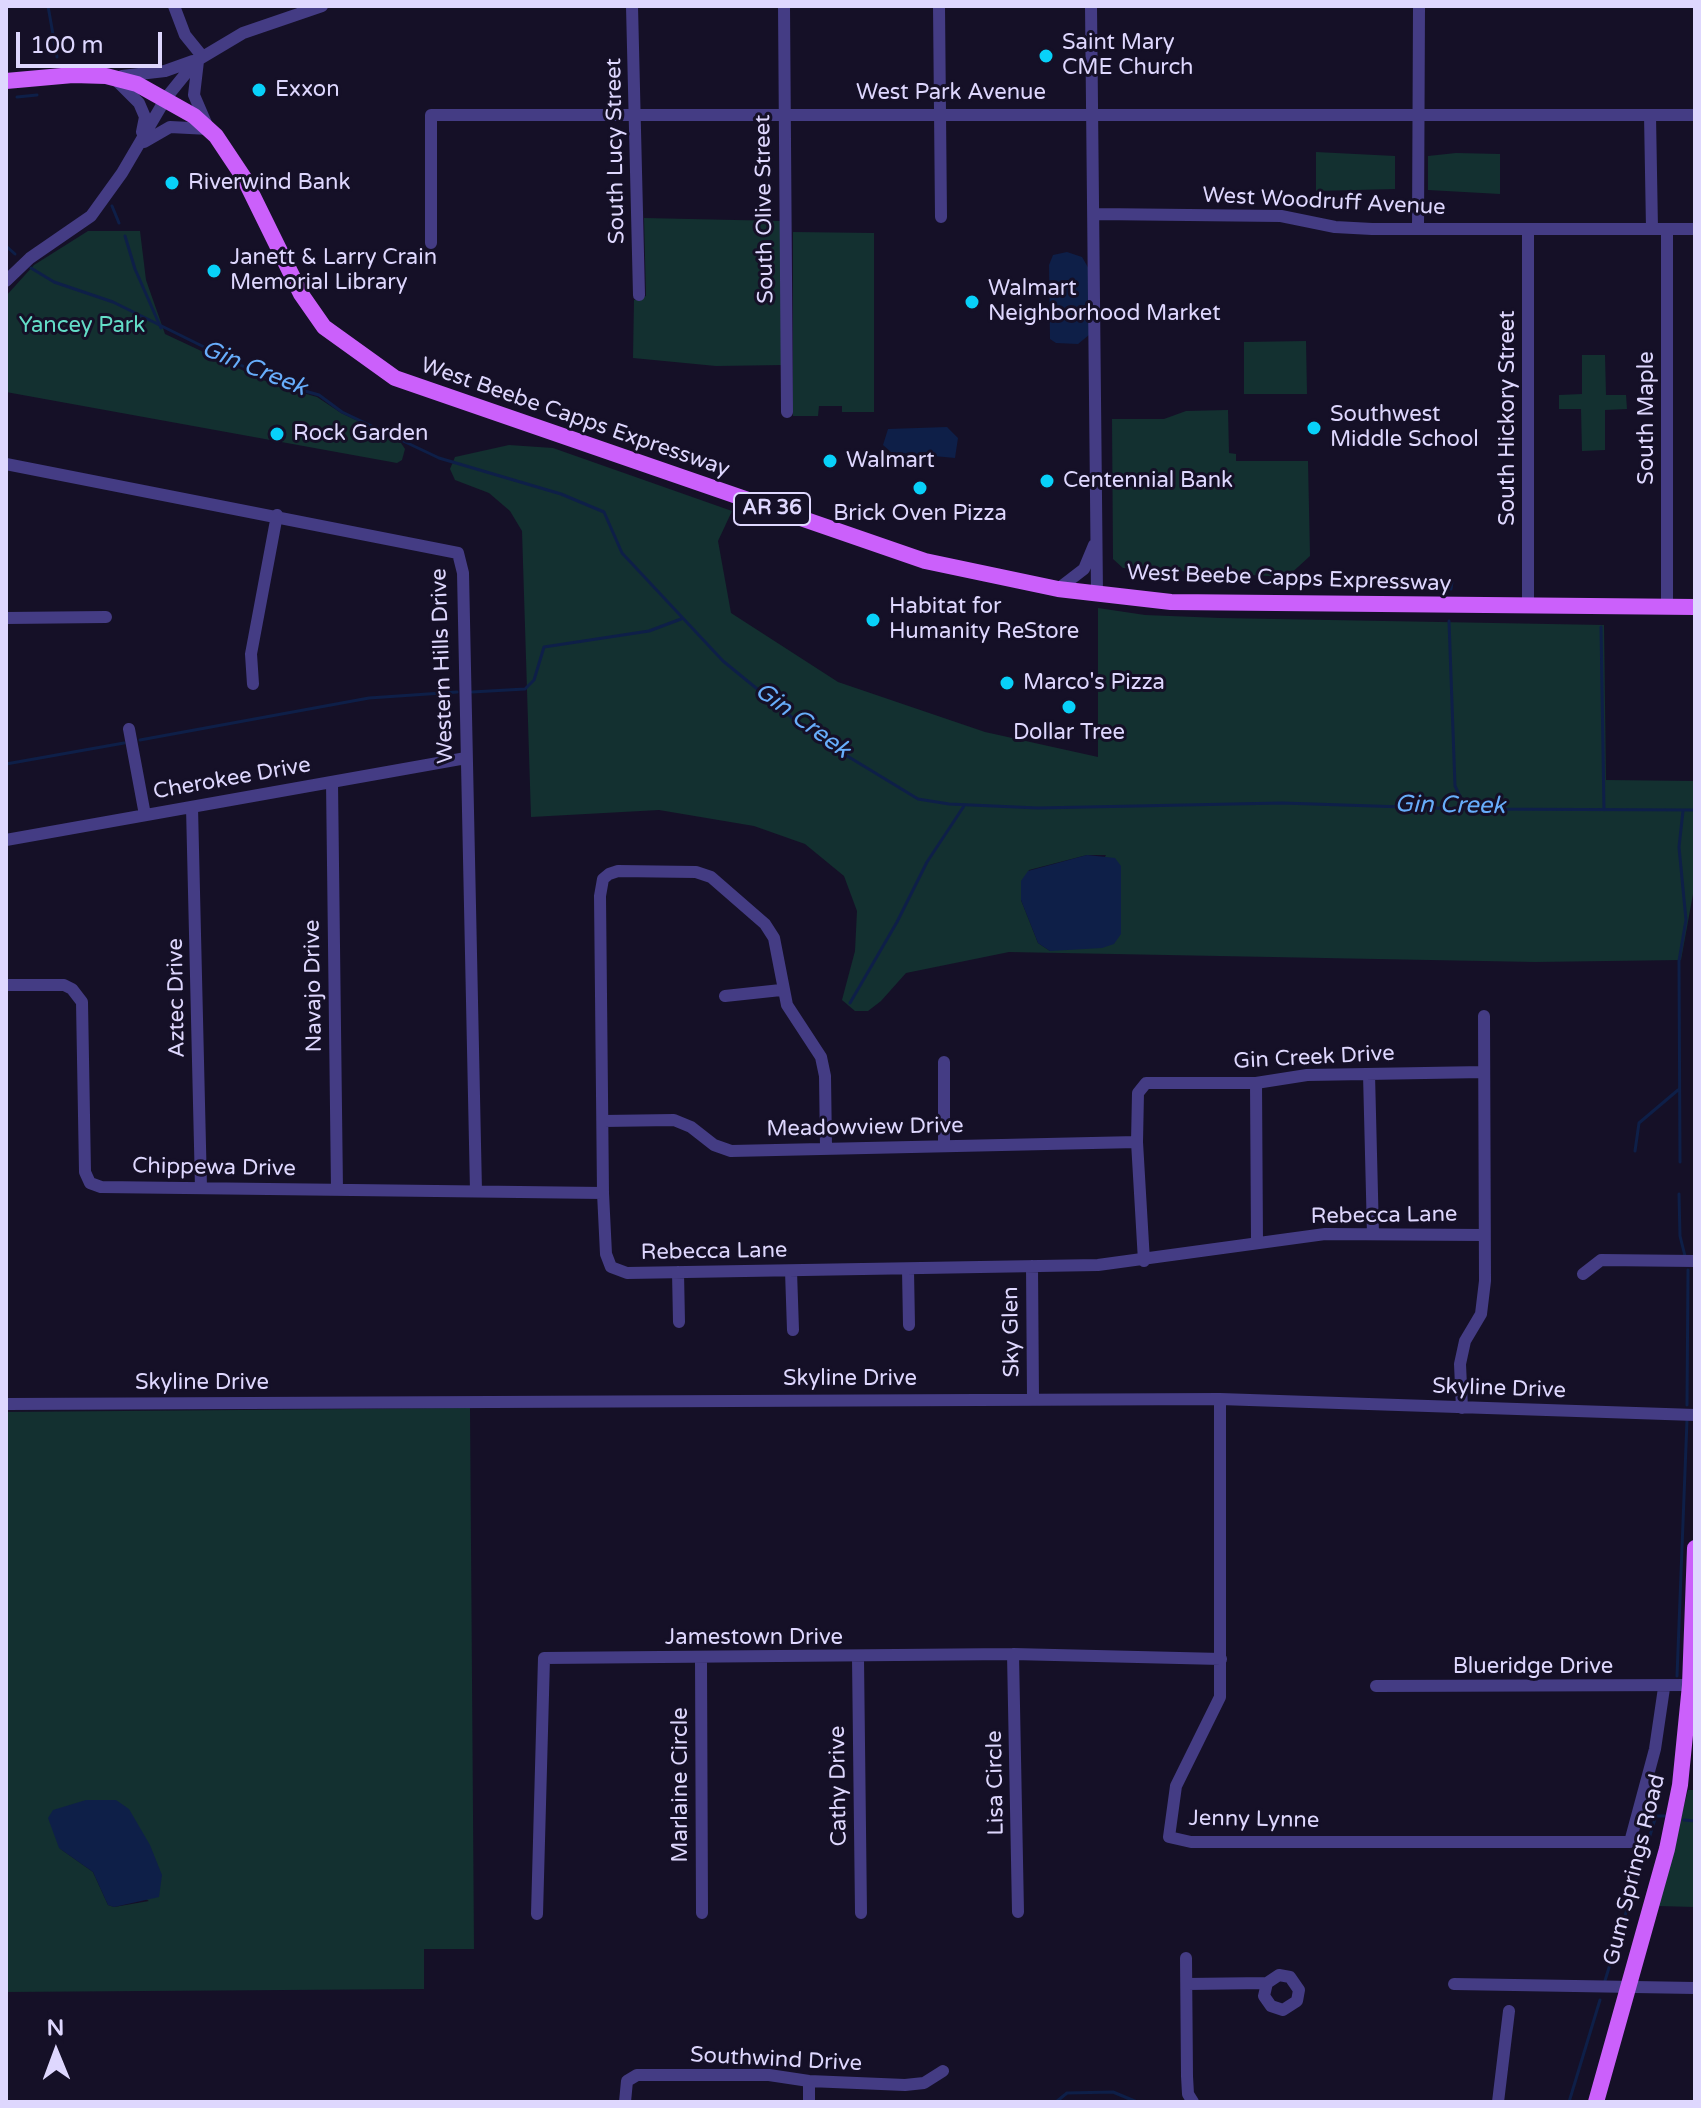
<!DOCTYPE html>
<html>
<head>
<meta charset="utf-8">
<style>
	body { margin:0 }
	#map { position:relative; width:1701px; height:2108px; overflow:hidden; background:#151027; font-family:"Varela Round",sans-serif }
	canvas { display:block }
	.frame { position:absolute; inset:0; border:8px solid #ded7fe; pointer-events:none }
	.north { position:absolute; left:16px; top:2012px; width:80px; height:80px; -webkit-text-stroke:6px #151027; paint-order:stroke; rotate:359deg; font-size:22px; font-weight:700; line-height:32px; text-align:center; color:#ded7fe }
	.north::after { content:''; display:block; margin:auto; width:28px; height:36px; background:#ded7fe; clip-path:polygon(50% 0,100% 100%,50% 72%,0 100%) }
	.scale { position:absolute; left:16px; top:32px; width:146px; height:36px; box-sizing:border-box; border:4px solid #ded7fe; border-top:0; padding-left:10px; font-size:24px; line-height:28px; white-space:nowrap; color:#ded7fe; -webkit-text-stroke:6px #151027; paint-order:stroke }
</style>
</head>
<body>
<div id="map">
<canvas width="1701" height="2108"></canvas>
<div class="frame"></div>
<div class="north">N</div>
<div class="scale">100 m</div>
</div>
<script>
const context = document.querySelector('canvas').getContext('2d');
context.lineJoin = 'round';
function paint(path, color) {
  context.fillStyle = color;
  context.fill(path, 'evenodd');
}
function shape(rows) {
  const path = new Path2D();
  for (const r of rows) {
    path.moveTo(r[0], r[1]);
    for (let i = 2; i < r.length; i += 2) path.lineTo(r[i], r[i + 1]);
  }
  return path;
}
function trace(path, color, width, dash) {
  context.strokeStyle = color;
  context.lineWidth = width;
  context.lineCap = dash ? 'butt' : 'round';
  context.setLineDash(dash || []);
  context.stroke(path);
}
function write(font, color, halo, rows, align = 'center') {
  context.font = font + ' "Varela Round",sans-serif';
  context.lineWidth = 6;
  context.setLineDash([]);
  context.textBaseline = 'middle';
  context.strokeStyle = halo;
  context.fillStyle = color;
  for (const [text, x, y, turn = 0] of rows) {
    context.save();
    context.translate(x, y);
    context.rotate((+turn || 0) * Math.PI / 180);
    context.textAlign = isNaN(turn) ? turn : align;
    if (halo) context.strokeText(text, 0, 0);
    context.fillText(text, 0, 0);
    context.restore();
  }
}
paint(shape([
	[1316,152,1395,156,1395,189,1316,191],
	[1456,153,1500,154,1500,194,1428,190,1428,156],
	[644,218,781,221,784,365,716,366,633,358,634,300,646,296],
	[88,231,140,231,146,280,165,334,274,385,317,397,341,413,399,440,405,449,402,460,397,463,6,392,6,296,34,265],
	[793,232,874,233,874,412,842,412,842,406,819,406,818,416,793,416],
	[1306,341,1307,394,1244,394,1244,342],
	[1582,355,1605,355,1606,395,1626,395,1627,409,1605,410,1605,450,1582,451,1581,409,1559,409,1559,395,1582,394],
	[1228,410,1229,453,1236,454,1236,461,1308,461,1310,556,1287,577,1123,568,1113,559,1112,419,1164,419,1186,411],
	[509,445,553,448,732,511,718,541,731,613,838,682,985,732,1098,757,1098,608,1145,615,1220,618,1604,625,1606,780,1695,781,1695,883,1681,960,1535,962,1009,952,906,973,881,1001,868,1011,855,1011,842,1000,855,951,857,911,844,876,805,844,754,826,659,810,531,817,522,531,510,511,489,493,455,480,450,469,455,457],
	[1087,855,1106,855,1050,951,1038,943,1021,900,1029,870],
	[470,1408,474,1949,424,1949,424,1989,6,1992,6,1412],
	[59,1848,149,1901,114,1907,108,1905,93,1872],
	[1688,1790,1695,1790,1695,1907,1658,1906]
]), '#133030');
paint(shape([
	[1067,252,1082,257,1089,269,1089,335,1078,344,1056,343,1050,339,1049,265,1053,255],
	[947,427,958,438,955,458,891,452,883,445,888,429],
	[1087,855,1115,858,1121,866,1121,934,1114,944,1102,948,1050,951,1038,943,1021,900,1021,881,1028,871],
	[86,1800,116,1800,129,1809,150,1845,162,1875,159,1897,114,1907,108,1905,93,1872,59,1848,48,1818,53,1810]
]), '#0e1f48');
trace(shape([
	[48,6,57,57],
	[17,97,37,95],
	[112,206,119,223],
	[125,236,135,269,161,328],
	[6,246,15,254],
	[31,268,54,282,113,302,277,383,319,395,342,412,439,458,561,494,604,512,622,553,723,661,816,737,918,799,949,804,1038,808,1282,803,1466,809,1695,810],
	[1451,589,1452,582],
	[1449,621,1455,786,1466,809],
	[1601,627,1604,810],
	[472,692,525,689,534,680,544,647,649,631,681,619],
	[140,740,369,698,457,692],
	[6,764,124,743],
	[850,1003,897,922,927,862,964,806],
	[1635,1151,1639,1123,1678,1090],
	[1680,1162,1679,961,1686,920,1679,847,1683,811],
	[1679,1194,1680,1236,1685,1256],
	[1687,1405,1688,1270],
	[1677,1676,1687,1420],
	[1684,1820,1695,1821],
	[1624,1919,1656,1816,1667,1816],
	[1604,1984,1619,1935],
	[1056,2102,1067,2093,1113,2092,1137,2102],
	[1569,2102,1600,2000]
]), '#0e1f48', 3);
trace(shape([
	[174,6,185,35,202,56],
	[632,6,639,295],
	[784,6,787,412],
	[939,6,941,217],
	[1091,6,1097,594],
	[198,61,194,95,206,123],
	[122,76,165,71,193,61],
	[117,81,139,103,145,117,142,132],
	[1650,115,1652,229],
	[144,142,170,127,209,129],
	[1096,214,1281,216,1335,227,1372,229,1695,229],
	[1418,229,1419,6],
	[1528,230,1528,607],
	[431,243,431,115,1695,115],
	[6,281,30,258,91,216,122,173,166,98,196,61,243,33,322,6],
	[6,464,458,553,463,573,476,1191],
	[1058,589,1084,569,1094,545],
	[1667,607,1667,230],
	[6,618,106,617],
	[253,684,251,654,277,515],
	[129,729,145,815],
	[332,782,337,1190],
	[192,807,201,1188],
	[6,840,466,758],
	[6,985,64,985,72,989,82,1002,85,1172,90,1183,101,1187,603,1193],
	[725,996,781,990],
	[1369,1074,1373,1234],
	[1256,1083,1257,1243],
	[603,1121,674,1120,691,1127,714,1145,731,1151,1137,1142],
	[944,1146,944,1062],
	[826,1147,825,1076,821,1057,787,1005,774,938,765,924,711,877,696,872,618,871,609,874,603,879,600,896,603,1193,606,1254,611,1267,627,1273,1098,1265,1325,1234,1484,1235],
	[1144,1261,1137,1142,1138,1093,1146,1083,1256,1083,1307,1075,1484,1072],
	[1032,1266,1033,1398],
	[908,1270,909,1325],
	[791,1271,793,1330],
	[678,1272,679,1322],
	[1583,1274,1601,1260,1695,1261],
	[1220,1399,1220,1697,1176,1786,1169,1837,1191,1842,1630,1842,1655,1749,1664,1688],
	[6,1404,1220,1399,1695,1415],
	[1462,1408,1460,1364,1465,1341,1481,1314,1485,1281,1484,1016],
	[1013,1654,1018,1912],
	[701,1658,702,1913],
	[858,1658,861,1913],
	[1376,1686,1690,1685],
	[537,1914,544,1658,1013,1654,1221,1659],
	[1186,1958,1187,2076,1188,2094,1193,2102],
	[1187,1984,1267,1983,1264,1996,1271,2006,1283,2010,1297,2001,1299,1990,1290,1977,1279,1975,1267,1983],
	[1454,1984,1695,1988],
	[625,2102,627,2081,637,2075,769,2075,809,2081,905,2085,924,2083,943,2071],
	[809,2102,809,2081],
	[1498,2102,1509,2011]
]), '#443c84', 12);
trace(shape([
	[6,81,73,75,106,76,137,84,194,116,216,136,244,178,301,294,324,327,395,378,925,561,1058,589,1171,602,1695,607],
	[1596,2102,1667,1849,1680,1785,1690,1685,1695,1548]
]), '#cb60fb', 16);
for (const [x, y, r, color] of [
	[1046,56,8,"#08d1f9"],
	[259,90,8,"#08d1f9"],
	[172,183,8,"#08d1f9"],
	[214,271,8,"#08d1f9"],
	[972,302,8,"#08d1f9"],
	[1314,428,8,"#08d1f9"],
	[277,434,8,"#08d1f9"],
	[830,461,8,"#08d1f9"],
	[1047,481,8,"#08d1f9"],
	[920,488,8,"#08d1f9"],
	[873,620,8,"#08d1f9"],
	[1007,683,8,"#08d1f9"],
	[1069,707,8,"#08d1f9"]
]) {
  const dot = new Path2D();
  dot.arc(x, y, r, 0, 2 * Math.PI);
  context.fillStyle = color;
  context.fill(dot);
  trace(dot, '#151027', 3);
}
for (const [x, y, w] of [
	[772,509,76]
]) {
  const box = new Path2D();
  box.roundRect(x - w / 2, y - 16, w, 32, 6);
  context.fillStyle = '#151027';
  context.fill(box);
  trace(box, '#ded7fe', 2);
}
write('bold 20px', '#ded7fe', null, [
	["AR 36",772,509]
]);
write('22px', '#ded7fe', '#151027', [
	["Saint Mary",1062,43],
	["CME Church",1062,68],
	["Exxon",275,90],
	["Riverwind Bank",188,183],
	["Janett & Larry Crain",230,258],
	["Memorial Library",230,283],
	["Walmart",988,289],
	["Neighborhood Market",988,314],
	["Southwest",1330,415],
	["Middle School",1330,440],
	["Rock Garden",293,434],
	["Walmart",846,461],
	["Centennial Bank",1063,481],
	["Brick Oven Pizza",920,514,"center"],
	["Habitat for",889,607],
	["Humanity ReStore",889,632],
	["Marco's Pizza",1023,683],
	["Dollar Tree",1069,733,"center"]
], 'left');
write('22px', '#ded7fe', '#151027', [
	["West Park Avenue",951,93],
	["South Lucy Street",616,151,-91],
	["West Woodruff Avenue",1324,202,3],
	["South Olive Street",765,209,-91],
	["West Beebe Capps Expressway",575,418,19],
	["South Hickory Street",1508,418,-90],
	["South Maple",1647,418,-90],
	["West Beebe Capps Expressway",1289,579,2],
	["Western Hills Drive",443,666,-92],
	["Cherokee Drive",232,779,-10],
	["Navajo Drive",314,986,-91],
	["Aztec Drive",177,998,-91],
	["Gin Creek Drive",1314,1058,-3],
	["Meadowview Drive",865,1128,-1],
	["Chippewa Drive",214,1168,1],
	["Rebecca Lane",1384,1216,-1],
	["Rebecca Lane",714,1252,-1],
	["Sky Glen",1012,1332,-91],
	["Skyline Drive",850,1379],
	["Skyline Drive",202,1383],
	["Skyline Drive",1499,1389,2],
	["Jamestown Drive",754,1638],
	["Blueridge Drive",1533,1667],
	["Lisa Circle",996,1783,-91],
	["Marlaine Circle",681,1785,-90],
	["Cathy Drive",839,1786,-91],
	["Jenny Lynne",1254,1820,1],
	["Gum Springs Road",1635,1870,-76],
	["Southwind Drive",776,2060,3]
]);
write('22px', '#63ddc7', '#151027', [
	["Yancey Park",82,326]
]);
write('italic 24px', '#67adfb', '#151027', [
	["Gin Creek",254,369,22],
	["Gin Creek",802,721,36],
	["Gin Creek",1450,806,1]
]);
</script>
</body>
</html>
